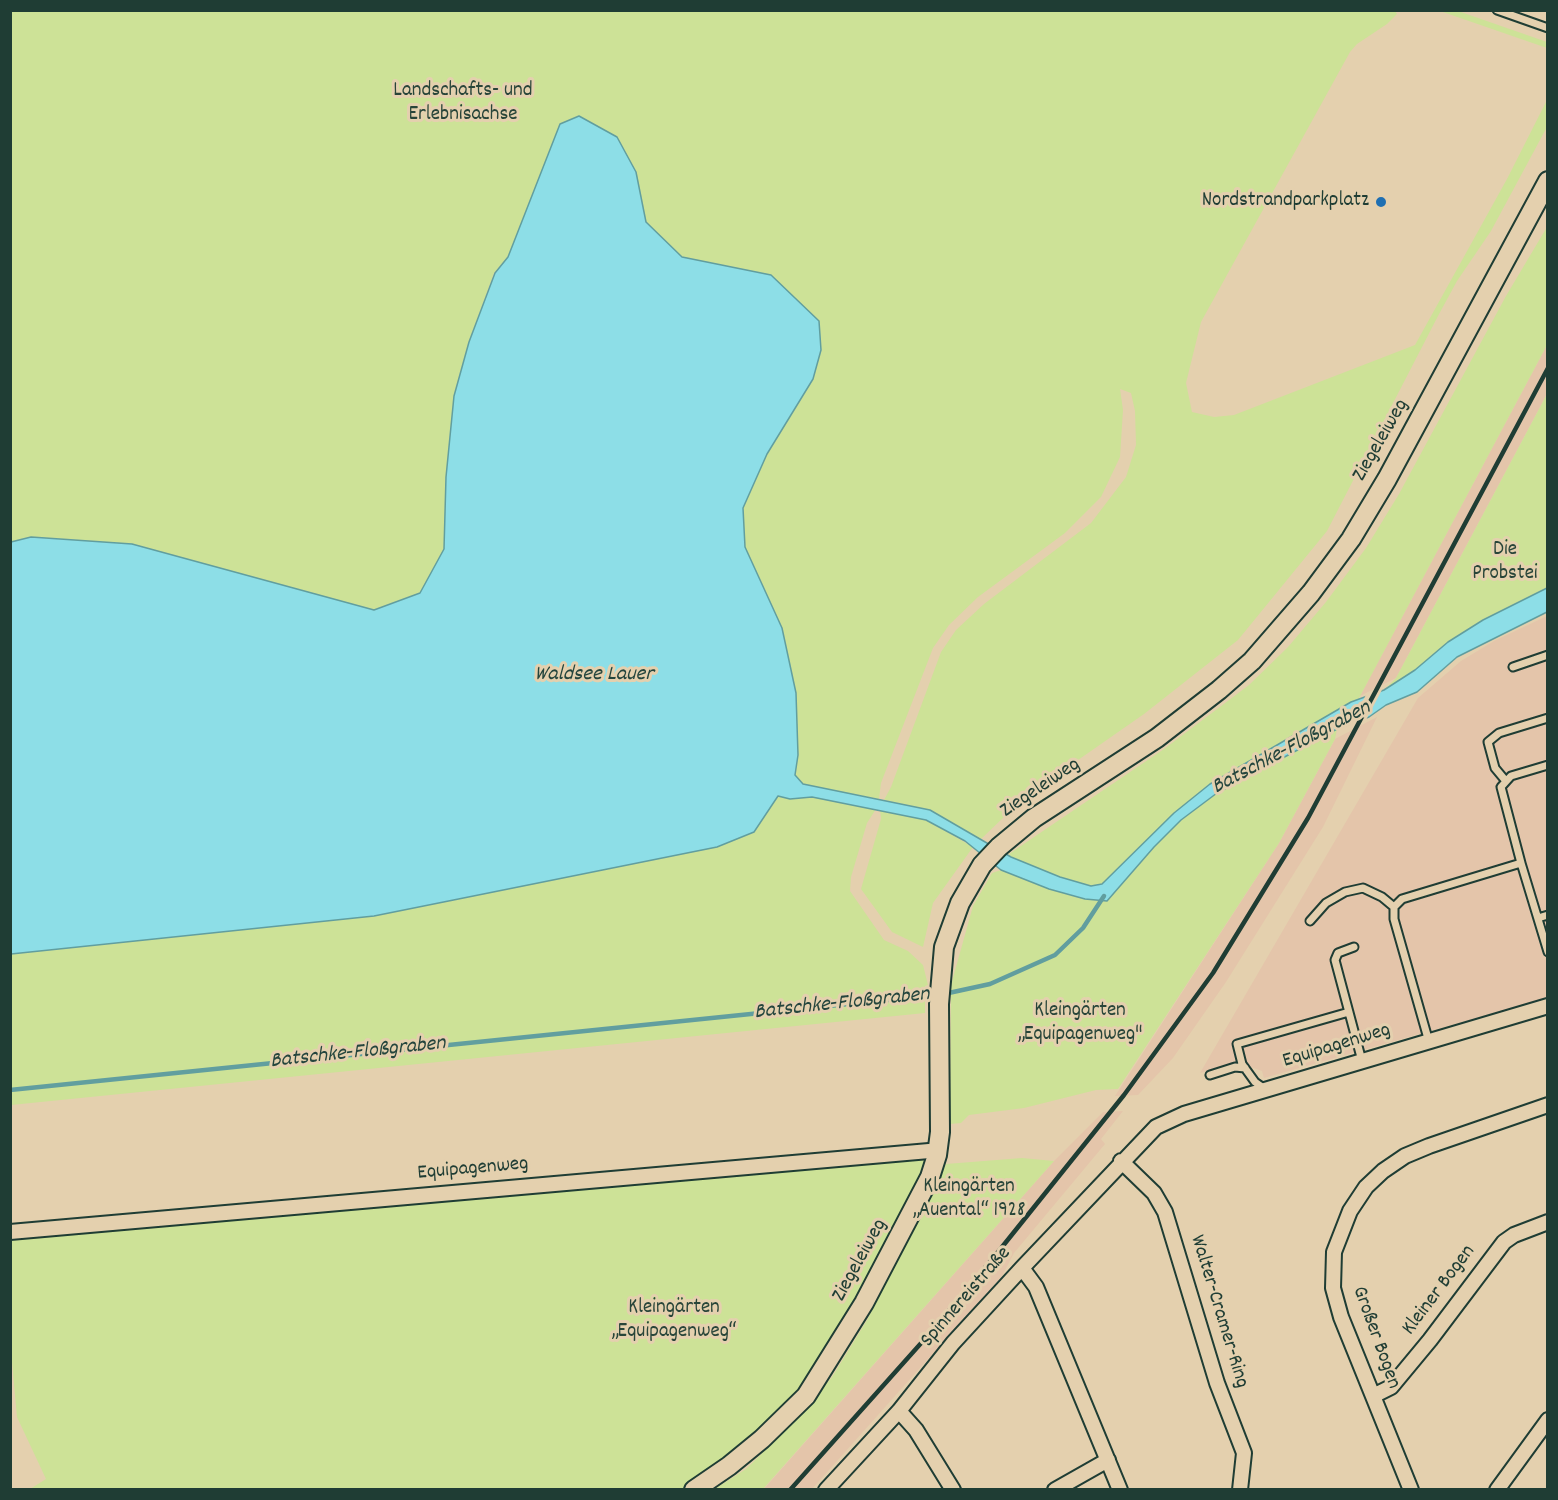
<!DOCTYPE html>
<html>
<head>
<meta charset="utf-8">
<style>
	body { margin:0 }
	#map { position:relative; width:1558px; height:1500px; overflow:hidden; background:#e4d0ae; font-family:Dekko,sans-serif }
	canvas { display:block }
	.frame { position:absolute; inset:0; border:12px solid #1f3d34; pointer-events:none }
</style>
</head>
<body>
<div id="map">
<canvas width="1558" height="1500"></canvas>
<div class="frame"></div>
</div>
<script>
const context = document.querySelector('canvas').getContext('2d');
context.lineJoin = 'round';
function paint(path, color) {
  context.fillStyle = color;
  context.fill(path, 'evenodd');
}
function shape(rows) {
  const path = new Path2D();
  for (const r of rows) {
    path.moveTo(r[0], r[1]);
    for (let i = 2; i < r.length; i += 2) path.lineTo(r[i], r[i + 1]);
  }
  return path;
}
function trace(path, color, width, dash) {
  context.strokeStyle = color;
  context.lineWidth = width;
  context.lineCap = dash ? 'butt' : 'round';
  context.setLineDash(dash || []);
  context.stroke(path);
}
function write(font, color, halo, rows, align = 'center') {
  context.font = font + ' Dekko,sans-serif';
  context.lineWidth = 6;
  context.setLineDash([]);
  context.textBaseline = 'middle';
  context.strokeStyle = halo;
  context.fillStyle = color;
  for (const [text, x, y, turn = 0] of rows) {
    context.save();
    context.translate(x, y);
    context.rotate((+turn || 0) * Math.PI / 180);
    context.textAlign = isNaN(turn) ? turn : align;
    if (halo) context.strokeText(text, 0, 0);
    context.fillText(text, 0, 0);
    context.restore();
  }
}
paint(shape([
	[1547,345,1547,394,1396,678,1360,696],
	[1547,616,1547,998,1264,1078,1262,1071,1237,1062,1200,1073,1418,698,1461,661,1494,641],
	[1377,717,1323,827,1226,982,1173,1058,1138,1095,1115,1096,1279,843,1335,739],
	[1123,1111,1101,1139,1105,1144,1014,1253,1002,1276,812,1489,763,1490,1054,1161,1103,1112]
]), '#e4c5aa');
paint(shape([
	[11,11,1395,11,1397,14,1387,24,1357,44,1350,52,1201,322,1186,383,1192,412,1214,417,1234,415,1415,345,1507,179,1547,100,1547,127,1491,231,1457,281,1438,316,1327,531,1238,640,1144,714,1025,797,981,839,930,810,884,800,891,787,941,652,956,630,984,604,1091,523,1126,477,1136,445,1135,411,1131,393,1120,389,1123,410,1120,457,1101,497,1065,533,978,597,949,625,933,648,881,783,879,799,815,788,803,784,795,775,798,755,796,693,782,628,745,547,743,508,767,454,813,379,771,275,682,257,646,222,636,172,532,198,508,257,494,273,469,342,454,396,446,477,444,549,420,593,374,610,132,544,31,537,11,542],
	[1440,11,1458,11,1547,42,1547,48],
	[1547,227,1547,345,1358,700,1210,784,1174,813,1102,884,1091,886,1060,877,1011,857,1009,854,1164,749,1249,685,1288,647,1326,602,1366,548,1399,494,1506,296],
	[1547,394,1547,588,1483,620,1448,642,1415,670,1384,690,1396,678],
	[1337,729,1335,739,1279,843,1118,1089,1096,1090,1024,1108,969,1115,961,1123,950,1124,951,985,973,906,992,873,1001,870,1049,889,1085,899,1107,901,1154,847,1181,820,1217,793],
	[778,796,790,799,812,797,876,809,867,823,851,877,850,891,884,940,908,951,923,965,928,985,925,986,925,1013,11,1105,10,954,374,916,692,852,717,847,754,832],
	[880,809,926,820,973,847,933,903,923,947,892,932,861,889,881,819],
	[937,1155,824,1369,694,1489,30,1489,46,1479,17,1417,10,1340,10,1232],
	[1022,1158,1054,1161,763,1489,713,1490,746,1469,796,1420,832,1377,867,1320,946,1164]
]), '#cde297');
const water = shape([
	[579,116,617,137,636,172,646,222,682,257,771,275,819,321,821,350,813,379,767,454,743,508,745,547,782,628,796,693,798,755,795,775,803,784,930,810,1011,857,1060,877,1091,886,1102,884,1174,813,1210,784,1351,702,1384,690,1415,670,1448,642,1483,620,1547,588,1547,612,1457,657,1417,692,1386,705,1369,717,1337,729,1217,793,1181,820,1154,847,1107,901,1085,899,1049,889,1001,870,965,841,926,820,812,797,790,799,778,796,754,832,717,847,692,852,374,916,11,954,11,542,31,537,132,544,374,610,420,593,444,549,446,477,454,396,469,342,495,273,508,257,560,124,579,116]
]);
paint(water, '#8ddee7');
trace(water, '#619e9f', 1.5);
paint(shape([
	[1384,686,1365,722,1348,728,1367,693]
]), '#e4d0ae');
trace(shape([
	[944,994,990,984,1055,955,1083,928,1104,896],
	[10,1090,936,995]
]), '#619e9f', 4.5);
const service = shape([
	[1497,10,1548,28],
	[1513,667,1548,655],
	[1505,780,1495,768,1488,742,1499,733,1548,718],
	[1521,863,1501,787,1511,776,1548,765],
	[1538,918,1548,915],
	[1310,921,1326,903,1345,892,1363,888,1382,897,1394,907],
	[1354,947,1338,953,1335,960,1362,1061],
	[1429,1042,1394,919,1394,907,1402,899,1521,863,1548,952],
	[1210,1075,1235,1067,1245,1068],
	[1265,1089,1255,1082,1242,1064,1237,1044,1349,1012]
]);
const minor = shape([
	[1121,1161,1154,1193,1165,1212,1217,1383,1244,1453,1240,1490],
	[10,1232,929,1151,937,1155],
	[1022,1268,1036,1287,1120,1490],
	[1373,1396,1391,1387,1430,1340,1504,1242,1514,1235,1548,1222],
	[899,1411,916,1430,953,1490],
	[826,1490,899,1411,953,1343,1022,1268,1156,1127,1184,1114,1548,1006],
	[1055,1490,1108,1460],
	[1411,1490,1341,1317,1333,1288,1334,1252,1350,1211,1366,1187,1383,1171,1405,1156,1429,1146,1548,1105],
	[1497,1490,1548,1420]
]);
const secondary = shape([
	[694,1490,729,1466,762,1439,806,1396,864,1303,930,1177,937,1155,940,1132,939,1004,944,947,960,903,982,865,999,847,1034,818,1157,738,1219,690,1252,661,1311,593,1351,539,1387,479,1548,181]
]);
trace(service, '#1f3d34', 11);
trace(minor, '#1f3d34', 18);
trace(secondary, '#1f3d34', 22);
trace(service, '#e4d0ae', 7);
trace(minor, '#e4d0ae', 14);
trace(secondary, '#e4d0ae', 18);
trace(shape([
	[790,1490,931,1332,994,1257,1124,1095,1213,973,1308,818,1548,368]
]), '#1f3d34', 4.5);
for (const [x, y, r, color] of [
	[1381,202,6,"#1f6fb2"]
]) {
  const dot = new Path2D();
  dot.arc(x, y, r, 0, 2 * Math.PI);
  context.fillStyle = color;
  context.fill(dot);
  trace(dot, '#e4d0ae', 2);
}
write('21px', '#284539', '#e4d0ae', [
	["Landschafts- und",463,92],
	["Erlebnisachse",463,116],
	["Die",1505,551],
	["Probstei",1505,575],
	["Kleingärten",1080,1012],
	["„Equipagenweg\"",1080,1036],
	["Kleingärten",969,1188],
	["„Auental“ 1928",969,1212],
	["Kleingärten",674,1309],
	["„Equipagenweg“",674,1333]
]);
write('21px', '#1f3d34', '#e4d0ae', [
	["Nordstrandparkplatz",1369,202]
], 'right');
write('21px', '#1f3d34', '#e4d0ae', [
	["Ziegeleiweg",1382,441,-60],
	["Ziegeleiweg",1041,789,-34],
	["Equipagenweg",1337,1047,-17],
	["Equipagenweg",473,1170,-5],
	["Ziegeleiweg",861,1261,-61],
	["Kleiner Bogen",1440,1291,-53],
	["Spinnereistraße",967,1298,-49],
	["Walter-Cramer-Ring",1218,1312,73],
	["Großer Bogen",1375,1338,70]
]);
write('italic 22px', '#24453d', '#e4d0ae', [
	["Waldsee Lauer",594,676],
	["Batschke‐Floßgraben",1292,749,-28],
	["Batschke‐Floßgraben",842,1005,-6],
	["Batschke‐Floßgraben",358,1054,-6]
]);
</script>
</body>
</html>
